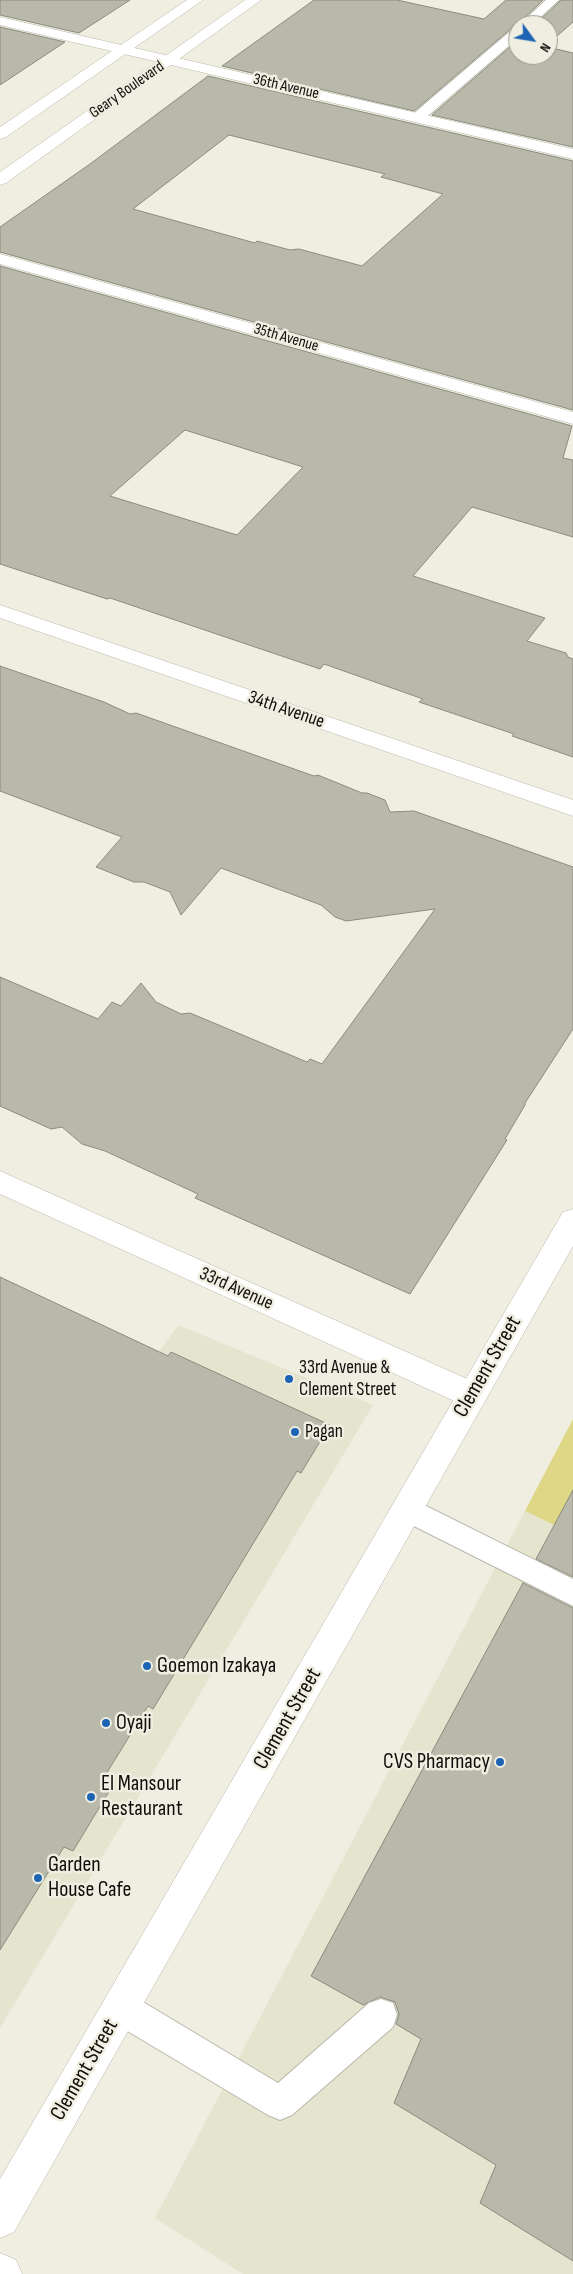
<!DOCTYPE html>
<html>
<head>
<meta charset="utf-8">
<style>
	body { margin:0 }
	#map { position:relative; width:573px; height:2274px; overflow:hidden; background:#efeee1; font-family:"Sofia Sans Condensed",sans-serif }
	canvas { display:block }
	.north { position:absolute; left:508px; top:15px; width:50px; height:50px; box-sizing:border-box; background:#efeee1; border:1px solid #95948b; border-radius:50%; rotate:122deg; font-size:14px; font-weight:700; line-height:20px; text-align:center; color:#0f0e0a }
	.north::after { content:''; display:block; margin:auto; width:18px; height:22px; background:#1d64b4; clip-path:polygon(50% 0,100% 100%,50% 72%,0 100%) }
</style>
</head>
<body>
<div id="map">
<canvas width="573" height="2274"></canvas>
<div class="north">N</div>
</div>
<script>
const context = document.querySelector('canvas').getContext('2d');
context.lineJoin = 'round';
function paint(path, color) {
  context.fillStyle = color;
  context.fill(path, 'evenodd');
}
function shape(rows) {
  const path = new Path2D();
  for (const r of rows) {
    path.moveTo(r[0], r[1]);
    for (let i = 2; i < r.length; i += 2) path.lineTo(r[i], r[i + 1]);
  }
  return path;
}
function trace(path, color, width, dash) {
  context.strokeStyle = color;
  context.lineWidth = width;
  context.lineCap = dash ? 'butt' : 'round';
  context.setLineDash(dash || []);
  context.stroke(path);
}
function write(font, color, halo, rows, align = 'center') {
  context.font = font + ' "Sofia Sans Condensed",sans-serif';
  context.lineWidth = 5;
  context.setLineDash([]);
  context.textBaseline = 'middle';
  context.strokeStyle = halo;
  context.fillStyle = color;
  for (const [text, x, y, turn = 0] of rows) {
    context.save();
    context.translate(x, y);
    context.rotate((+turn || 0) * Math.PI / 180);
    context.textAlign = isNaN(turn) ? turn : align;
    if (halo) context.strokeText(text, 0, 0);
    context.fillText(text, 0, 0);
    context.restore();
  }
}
paint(shape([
	[178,1325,373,1405,0,2028,0,1574],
	[525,1511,573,1534,573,2274,243,2274,155,2218]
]), '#e5e4cf');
paint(shape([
	[573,1419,573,1534,525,1511]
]), '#ded785');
const building = shape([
	[0,0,130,0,79,33,0,15,0,0],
	[314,0,397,0,484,19,506,0,543,0,517,25,513,27,414,111,222,66,314,0],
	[561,0,573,0,573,22,548,44,548,25,535,25,561,0],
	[0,27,65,42,0,85,0,27],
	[518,40,518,55,548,55,548,47,573,53,573,147,432,115,518,40],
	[208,76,573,161,573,410,0,252,0,227,90,164,208,76],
	[229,135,385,174,381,177,443,194,362,266,299,249,290,250,257,241,255,243,133,209,229,135],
	[0,266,572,426,563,458,573,460,573,537,472,507,413,576,545,618,527,641,566,653,568,657,573,659,573,757,512,736,514,734,419,702,423,699,324,664,320,669,110,598,107,599,0,564,0,266],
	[185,430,303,467,237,535,110,496,185,430],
	[0,666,104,702,130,714,136,713,314,776,318,775,362,793,367,793,385,800,390,812,414,811,573,867,573,1029,525,1103,525,1105,505,1139,507,1140,410,1294,195,1198,198,1194,105,1151,82,1144,62,1127,51,1129,0,1106,0,977,98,1019,112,1002,121,1006,141,983,156,1002,181,1014,190,1013,307,1062,310,1059,322,1064,435,909,346,921,335,917,321,905,221,868,181,915,170,892,144,882,134,882,96,867,122,837,0,791,0,666],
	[0,1277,168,1356,171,1352,330,1425,301,1473,297,1471,153,1709,148,1706,103,1779,113,1785,73,1851,64,1847,0,1950,0,1277],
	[573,1490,573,1577,536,1559,573,1490],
	[523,1583,573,1608,573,2261,480,2203,496,2165,394,2103,421,2039,396,2024,399,2014,395,2002,380,1997,363,2005,311,1976,523,1583]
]);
paint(building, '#b9b9ab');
trace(building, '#8b8b7e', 1);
const lane = shape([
	[546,0,559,0,532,25,519,25,546,0],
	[518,27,518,38,422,121,412,121,410,118,412,115,514,28,518,27],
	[408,1497,573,1579,573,1606,398,1518,394,1509,398,1500,408,1497],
	[121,1992,133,1996,278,2083,369,2003,381,1999,393,2003,397,2015,393,2027,292,2115,280,2120,268,2115,109,2020,105,2008,109,1996,121,1992]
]);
const street = shape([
	[0,17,573,149,573,159,0,25,0,17],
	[0,254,573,412,573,424,0,264,0,254],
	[0,1171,483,1386,487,1395,483,1404,472,1408,461,1404,0,1194,0,1171]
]);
const secondary = shape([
	[0,605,573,800,573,816,0,618,0,605],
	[573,1209,573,1246,14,2232,0,2238,0,2179,563,1212,573,1209],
	[0,2253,16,2260,22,2274,0,2274,0,2253]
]);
const primary = shape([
	[187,0,203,0,6,137,0,139,0,127,187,0],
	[245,0,261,0,6,183,0,185,0,172,245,0]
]);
trace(lane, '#b9b8ab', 2);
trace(street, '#b9b8ab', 1);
trace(secondary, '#b9b8ab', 1);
trace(primary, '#b9b8ab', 1);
paint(lane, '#fff');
paint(street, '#fff');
paint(secondary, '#fff');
paint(primary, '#fff');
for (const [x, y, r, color] of [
	[289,1379,5,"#1d64b4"],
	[295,1432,5,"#1d64b4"],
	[147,1666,5,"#1d64b4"],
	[106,1723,5,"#1d64b4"],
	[500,1762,5,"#1d64b4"],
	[91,1797,5,"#1d64b4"],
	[38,1878,5,"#1d64b4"]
]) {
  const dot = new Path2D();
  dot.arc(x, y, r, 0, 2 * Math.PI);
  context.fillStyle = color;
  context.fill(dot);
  trace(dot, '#efeee1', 2);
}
write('16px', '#0f0e0a', '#efeee1', [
	["36th Avenue",286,87,13],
	["Geary Boulevard",127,90,-35],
	["35th Avenue",286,338,16]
]);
write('19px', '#0f0e0a', '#efeee1', [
	["34th Avenue",286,710,19],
	["33rd Avenue",236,1289,24]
]);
write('19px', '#0f0e0a', '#efeee1', [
	["33rd Avenue &",299,1368],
	["Clement Street",299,1390],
	["Pagan",305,1432]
], 'left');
write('22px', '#0f0e0a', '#efeee1', [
	["Clement Street",488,1367,-60],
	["Clement Street",288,1719,-60],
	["Clement Street",85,2070,-60]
]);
write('22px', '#0f0e0a', '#efeee1', [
	["Goemon Izakaya",157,1666],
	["Oyaji",116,1723],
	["CVS Pharmacy",490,1762,"right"],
	["El Mansour",101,1784],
	["Restaurant",101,1809],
	["Garden",48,1865],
	["House Cafe",48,1890]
], 'left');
</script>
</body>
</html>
